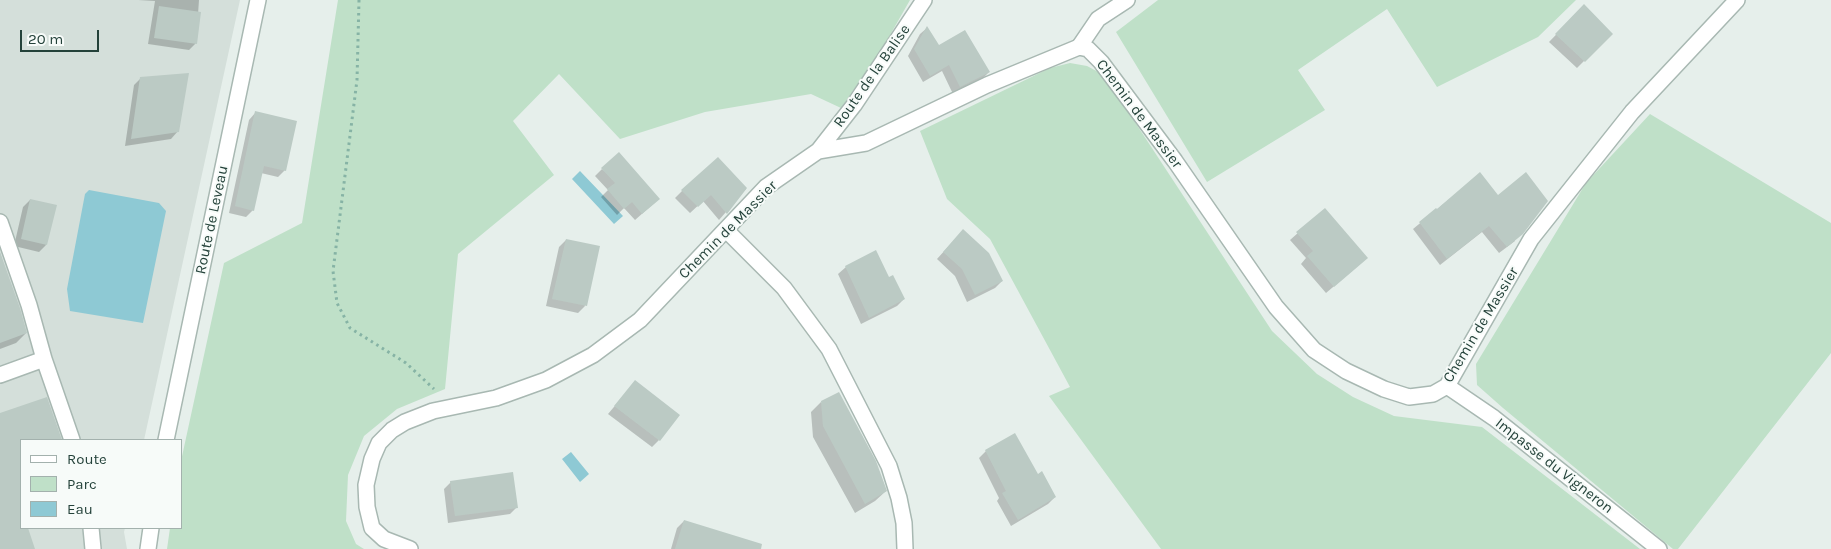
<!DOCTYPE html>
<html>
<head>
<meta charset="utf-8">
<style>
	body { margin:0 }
	#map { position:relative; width:1831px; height:549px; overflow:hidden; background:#e6efeb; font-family:Karla,sans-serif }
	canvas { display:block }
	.legend { position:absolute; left:20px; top:439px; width:162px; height:90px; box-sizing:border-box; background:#f7fbf9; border:1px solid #a3b1ad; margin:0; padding:6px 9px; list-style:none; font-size:15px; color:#24423a }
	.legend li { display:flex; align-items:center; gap:10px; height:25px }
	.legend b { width:25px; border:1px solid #a3b1ad }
	.scale { position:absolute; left:20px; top:30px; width:79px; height:22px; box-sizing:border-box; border:2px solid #24423a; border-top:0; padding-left:6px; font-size:15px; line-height:18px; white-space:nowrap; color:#24423a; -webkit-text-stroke:4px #f7fbf9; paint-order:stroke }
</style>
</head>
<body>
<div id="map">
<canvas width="1831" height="549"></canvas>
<ul class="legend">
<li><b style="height:6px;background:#fff"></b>Route</li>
<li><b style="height:14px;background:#bfe0c8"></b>Parc</li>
<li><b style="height:14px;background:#8ec9d4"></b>Eau</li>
</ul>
<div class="scale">20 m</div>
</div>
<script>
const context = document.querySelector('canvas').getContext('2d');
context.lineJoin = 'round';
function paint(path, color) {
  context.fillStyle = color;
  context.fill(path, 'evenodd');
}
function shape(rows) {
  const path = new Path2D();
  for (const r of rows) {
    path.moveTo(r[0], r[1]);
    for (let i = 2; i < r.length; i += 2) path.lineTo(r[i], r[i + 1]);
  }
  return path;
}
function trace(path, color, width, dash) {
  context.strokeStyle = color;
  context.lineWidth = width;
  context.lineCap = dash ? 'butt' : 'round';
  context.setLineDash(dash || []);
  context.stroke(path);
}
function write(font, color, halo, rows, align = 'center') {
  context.font = font + ' Karla,sans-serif';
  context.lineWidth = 4;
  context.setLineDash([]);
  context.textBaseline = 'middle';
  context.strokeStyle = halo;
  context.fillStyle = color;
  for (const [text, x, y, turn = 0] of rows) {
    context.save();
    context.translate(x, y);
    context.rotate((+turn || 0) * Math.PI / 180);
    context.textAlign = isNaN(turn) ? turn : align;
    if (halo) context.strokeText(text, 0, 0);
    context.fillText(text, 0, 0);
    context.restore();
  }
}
paint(shape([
	[0,0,240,0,144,440,21,440,21,528,125,528,124,532,127,549,0,549]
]), '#d4dfda');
paint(shape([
	[338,0,910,0,882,49,841,108,811,94,705,112,620,139,559,74,513,121,554,175,458,254,445,389,397,409,364,436,348,475,346,521,356,544,364,549,167,549,170,528,181,528,181,461,224,263,302,223],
	[1158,0,1576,0,1538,37,1437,87,1387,9,1298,70,1325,110,1207,182,1116,32],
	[1070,63,1087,66,1104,75,1272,331,1317,374,1353,397,1394,416,1482,427,1640,549,1161,549,1049,396,1070,387,990,239,947,199,920,131,1050,68],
	[1650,114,1831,223,1831,353,1678,549,1673,549,1503,408,1477,385,1476,364,1586,183]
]), '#bfe0c8');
paint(shape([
	[580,171,623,216,614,224,572,179],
	[89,190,159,203,166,211,143,323,70,311,67,289,85,194],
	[571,452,589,474,580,482,562,459]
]), '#8ec9d4');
paint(shape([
	[199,0,196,43,189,50,148,44,155,1,138,0],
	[1584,6,1611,34,1577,68,1549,42],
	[927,28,938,47,989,72,982,79,953,94,942,71,923,82,908,56,920,34],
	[141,78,178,131,171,139,125,146,134,85],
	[256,112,285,170,278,177,261,173,253,210,246,217,229,213,249,120],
	[602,169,652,205,635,220,624,208,617,215,601,197,608,190,595,176],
	[1480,174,1515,241,1499,253,1482,232,1440,265,1413,229],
	[746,189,719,220,703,201,690,213,675,198,682,191],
	[30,200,46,245,39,252,14,246,23,207],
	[1325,209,1359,265,1326,293,1301,264,1306,258,1290,240],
	[956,238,1002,281,995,288,967,302,955,276,937,259],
	[566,240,585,306,578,313,546,306,559,247],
	[0,253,26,333,16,343,0,349],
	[846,267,888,279,904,299,897,306,861,324,838,274],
	[635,382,659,440,652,447,608,414],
	[46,399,61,440,21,440,21,499,16,501,21,515,21,528,26,528,34,549,0,549,0,414],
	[821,402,886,491,875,501,855,513,813,437,811,412],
	[1014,435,1038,476,1055,497,1048,504,1011,526,997,501,999,498,979,458,986,451],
	[451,482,517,507,510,514,448,523,444,489],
	[684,521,722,549,671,549,677,528]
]), '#0003');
paint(shape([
	[1584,4,1613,34,1585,62,1555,34],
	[159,6,201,12,197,44,154,38],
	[927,26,939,45,965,30,990,72,960,87,949,65,930,76,914,49],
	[189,73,179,132,131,139,140,77],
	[255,111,297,121,286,171,264,166,254,211,235,206],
	[619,152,660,199,642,214,632,202,624,209,607,189,615,183,601,168],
	[718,157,747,188,727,214,711,195,698,207,681,190],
	[1480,172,1498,195,1526,172,1548,201,1523,234,1507,247,1489,226,1447,259,1419,222,1436,208,1437,209],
	[30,199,57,205,47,245,21,239],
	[1325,208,1368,258,1334,287,1307,256,1313,251,1296,232],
	[963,229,989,253,1003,281,975,295,962,269,943,252],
	[566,239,600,246,587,306,552,299],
	[876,250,889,277,893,275,905,299,869,318,845,266],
	[0,252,20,308,27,333,0,343],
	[635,380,680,415,660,441,614,406],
	[839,392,876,461,887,491,865,504,823,426,821,401],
	[47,397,62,440,21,440,21,528,28,528,35,549,0,549,0,413],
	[1015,433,1038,474,1042,471,1056,497,1018,520,1002,493,1006,491,985,450],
	[513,472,518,508,455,516,450,481],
	[684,520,762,544,761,549,675,549]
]), '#bbcac4');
const service = shape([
	[1079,47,1098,19,1127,0],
	[0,222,29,305,44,359,72,440],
	[0,375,44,359],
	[91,528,93,549]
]);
const minor = shape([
	[818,151,854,105,924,0],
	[726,230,784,288,829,349,889,466,899,498,904,523,905,549],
	[1447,386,1494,418,1659,549],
	[410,549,384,539,372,528,367,507,366,485,372,459,379,443,392,430,405,422,433,411,496,398,546,380,593,355,640,320,766,187,818,151,866,143,987,85,1079,47,1088,49,1101,62,1175,161,1276,307,1314,350,1346,371,1384,389,1409,397,1433,394,1447,386,1531,239,1632,112,1737,0]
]);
const tertiary = shape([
	[166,440,258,0],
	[148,549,151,528]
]);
trace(service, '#a8b8b2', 18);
trace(minor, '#a8b8b2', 18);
trace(tertiary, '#a8b8b2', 18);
trace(shape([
	[359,0,357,80,333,271,337,303,350,328,406,363,434,389]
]), '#86b3a5', 3, [2.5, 4]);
trace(service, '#fff', 15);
trace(minor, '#fff', 15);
trace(tertiary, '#fff', 15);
write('15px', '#24423a', '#f7fbf9', [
	["Route de la Balise",872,76,-55],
	["Chemin de Massier",1139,114,53],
	["Route de Leveau",212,220,-78],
	["Chemin de Massier",728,230,-45],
	["Chemin de Massier",1481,325,-59],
	["Impasse du Vigneron",1554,466,38]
]);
</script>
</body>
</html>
